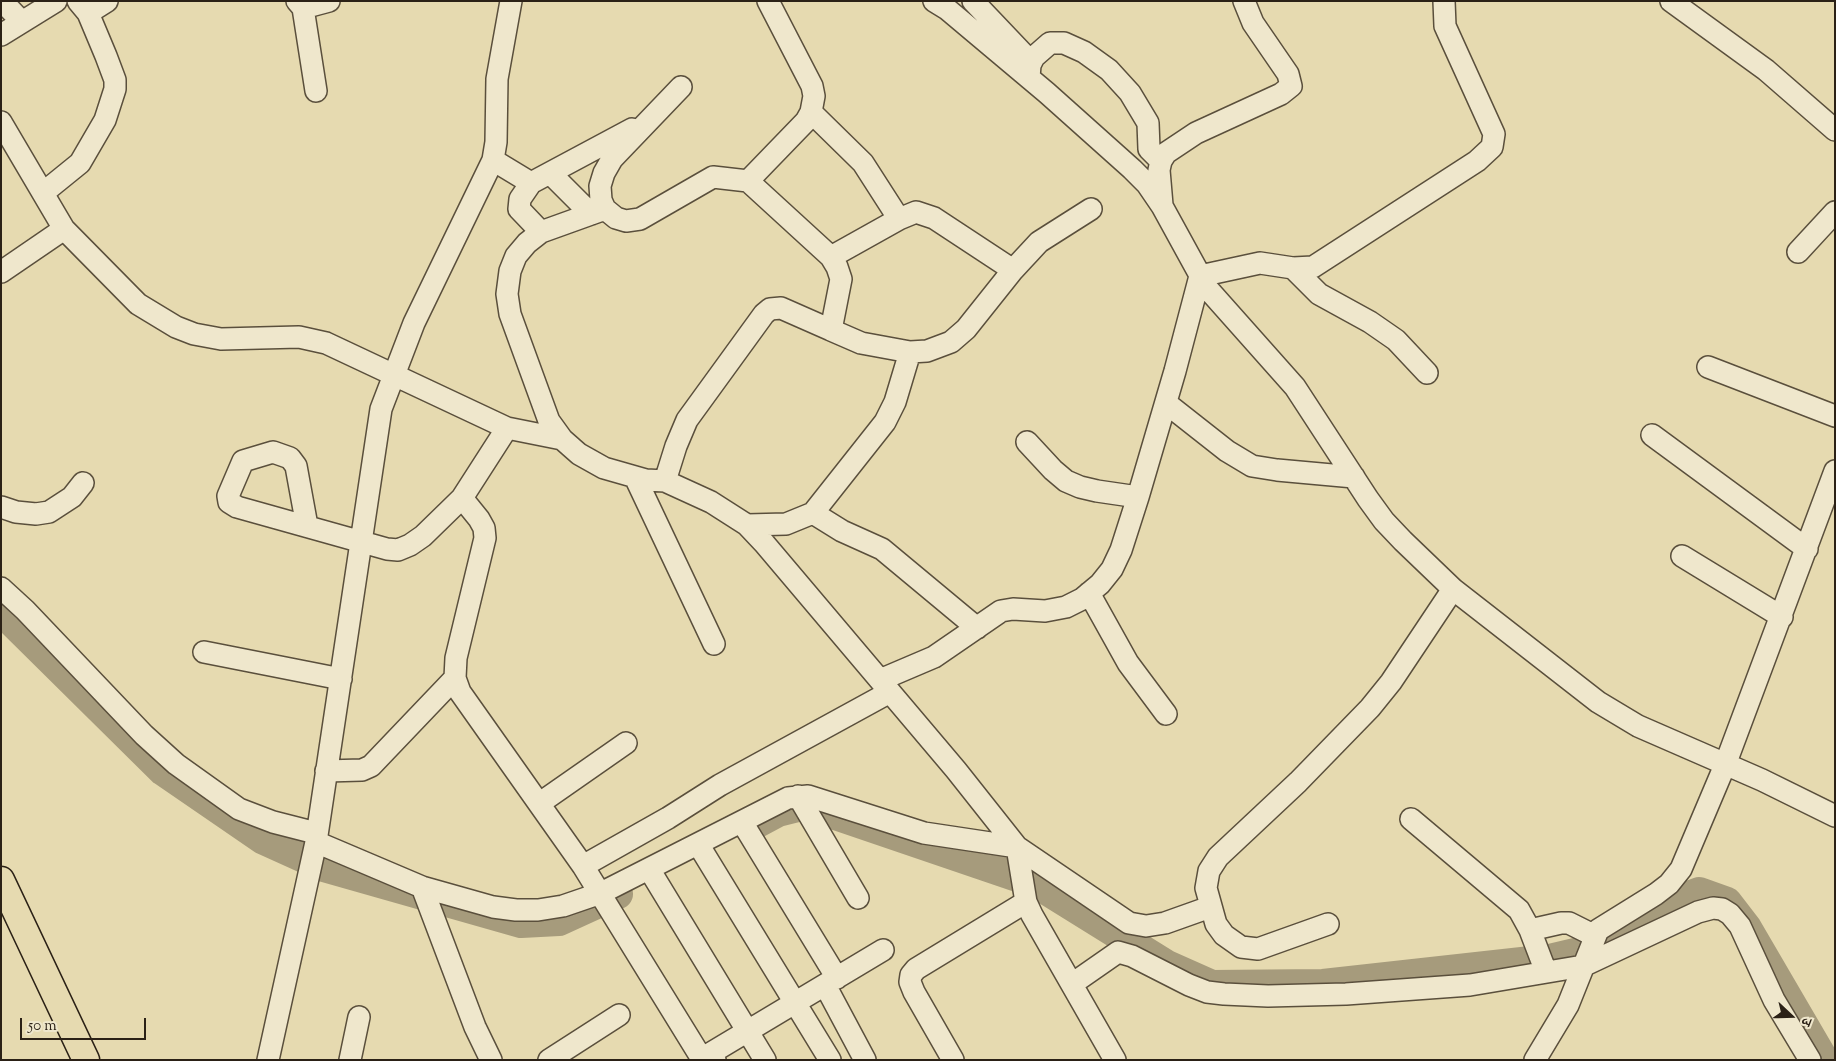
<!DOCTYPE html>
<html>
<head>
<meta charset="utf-8">
<style>
	body { margin:0 }
	#map { position:relative; width:1836px; height:1061px; overflow:hidden; background:#e6dab0; font-family:"Sorts Mill Goudy","Noto Serif Devanagari",serif }
	canvas { display:block }
	.frame { position:absolute; inset:0; border:2px solid #2b2116; pointer-events:none }
	.north { position:absolute; left:1766px; top:991px; width:50px; height:50px; -webkit-text-stroke:4px #efe7cc; paint-order:stroke; rotate:111deg; font-size:14px; font-weight:700; line-height:20px; text-align:center; color:#2b2116 }
	.north::after { content:''; display:block; margin:auto; width:18px; height:22px; background:#2b2116; clip-path:polygon(50% 0,100% 100%,50% 72%,0 100%) }
	.scale { position:absolute; left:20px; top:1018px; width:126px; height:22px; box-sizing:border-box; border:2px solid #2b2116; border-top:0; padding-left:6px; font-size:15px; line-height:18px; white-space:nowrap; color:#2b2116; -webkit-text-stroke:4px #efe7cc; paint-order:stroke }
</style>
</head>
<body>
<div id="map">
<canvas width="1836" height="1061"></canvas>
<div class="frame"></div>
<div class="north">उ</div>
<div class="scale">50 m</div>
</div>
<script>
const context = document.querySelector('canvas').getContext('2d');
context.lineJoin = 'round';
function shape(rows) {
  const path = new Path2D();
  for (const r of rows) {
    path.moveTo(r[0], r[1]);
    for (let i = 2; i < r.length; i += 2) path.lineTo(r[i], r[i + 1]);
  }
  return path;
}
function trace(path, color, width, dash) {
  context.strokeStyle = color;
  context.lineWidth = width;
  context.lineCap = dash ? 'butt' : 'round';
  context.setLineDash(dash || []);
  context.stroke(path);
}
trace(shape([
	[1,611,163,771,262,839,324,867,521,923,559,921,618,894],
	[750,827,778,812,806,805,1035,883,1167,965,1212,985,1323,984,1549,959,1604,946,1654,909,1699,892,1727,902,1747,928,1824,1060]
]), '#a69b7c', 30);
const minor = shape([
	[2,1,22,22],
	[78,1,88,13,107,1],
	[297,1,303,8,316,91],
	[934,1,947,9,1047,93,1132,169,1147,184,1162,206,1207,288,1295,387,1368,499,1384,521,1403,541,1453,589,1598,702,1638,726,1762,780,1835,816],
	[973,1,1031,62],
	[1671,1,1766,70,1835,130],
	[303,8,329,1],
	[1,35,56,1],
	[1029,78,1030,65,1034,57,1050,43,1064,43,1084,52,1109,70,1130,93,1148,123,1149,149,1161,161],
	[681,87,612,159,604,173,600,186,601,200,605,209,616,218,626,221,640,219,713,177,748,181,806,121,811,112,814,96,812,86,768,1],
	[811,112,863,163,899,219],
	[1,122,64,229,138,304,176,327,194,334,221,339,299,337,326,343,507,428,562,439],
	[493,160,531,183,520,199,519,209,541,232],
	[550,173,591,214],
	[748,181,831,257,837,267,841,279,831,330,861,343,910,352,927,351,951,342,966,329,1013,270,1039,242,1091,209],
	[531,183,632,129],
	[43,193,80,163,105,120,115,89,115,80,106,56,88,13],
	[1162,205,1159,170,1161,161,1166,153,1196,133,1281,94,1291,86,1288,74,1253,23,1244,1],
	[605,209,541,232,527,243,516,256,510,271,507,294,510,314,549,421,562,439,579,454,604,468,646,480,665,481,711,502,747,525,764,543,956,770,1017,847,1026,902,1032,915,1115,1060],
	[1798,252,1835,212],
	[831,257,899,219,916,212,934,218,1013,270],
	[1293,268,1319,294,1370,322,1396,340,1427,373],
	[1,272,64,229],
	[1708,367,1835,416],
	[1166,403,1227,451,1252,466,1277,470,1354,477],
	[1652,435,1807,549],
	[1027,442,1053,470,1066,481,1080,487,1097,491,1138,497],
	[635,477,714,644],
	[665,481,676,446,687,420,764,314,770,309,781,308,831,330],
	[462,498,479,519,484,528,485,538,456,658,455,678,460,692,583,866,702,1059],
	[1,507,16,512,36,514,49,512,72,497,83,483],
	[813,513,842,531,882,549,977,628],
	[747,525,786,524,813,513,885,422,895,402,910,352],
	[307,526,296,466,290,458,273,452,243,461,228,496,229,502,237,507,387,549,398,550,410,545,423,536,462,498,507,428],
	[1682,556,1782,617],
	[1,588,25,610,144,735,176,764,239,809,273,822,316,833],
	[1089,593,1128,663,1166,714],
	[204,652,341,679],
	[880,680,934,657,1001,611,1013,609,1045,611,1066,607,1082,599,1100,584,1112,569,1121,550,1138,497,1175,371,1200,276,1260,263,1293,268,1313,267,1477,161,1492,147,1494,134,1445,26,1444,1],
	[326,771,362,770,371,766,455,678],
	[798,796,858,898],
	[540,803,626,743],
	[1411,819,1519,910,1530,930,1546,972],
	[742,822,837,978],
	[316,842,422,887,493,907,516,910,538,910,563,906,601,893,788,798,808,796,924,833,1017,847,1129,923,1146,926,1165,923,1210,907],
	[698,844,830,1060],
	[583,866,668,818,720,785,890,692],
	[649,869,765,1060],
	[422,887,475,1027,491,1060],
	[1328,924,1258,949,1241,947,1224,935,1216,924,1206,888,1209,871,1218,857,1298,782,1370,708,1391,682,1453,589],
	[1530,930,1561,923,1569,923,1595,936],
	[1072,984,1118,952,1132,956,1189,985,1207,992,1224,994,1268,996,1346,994,1470,985,1583,966,1698,912,1713,908,1722,909,1730,914,1740,926,1774,1000,1810,1060],
	[825,985,865,1060],
	[268,1060,316,842,381,409,414,323,493,160,496,142,497,79,511,1],
	[350,1060,359,1017],
	[549,1060,619,1015],
	[715,1060,711,1053,883,950],
	[953,1060,914,992,910,982,911,975,916,969,1026,902],
	[1535,1060,1568,1005,1598,930,1656,894,1669,884,1681,869,1725,765,1835,471]
]);
const major = shape([
	[1,880,86,1060]
]);
trace(minor, '#5a4f3c', 24);
trace(major, '#2b2116', 29);
trace(minor, '#efe7cc', 21);
trace(major, '#e6dab0', 26);
</script>
</body>
</html>
